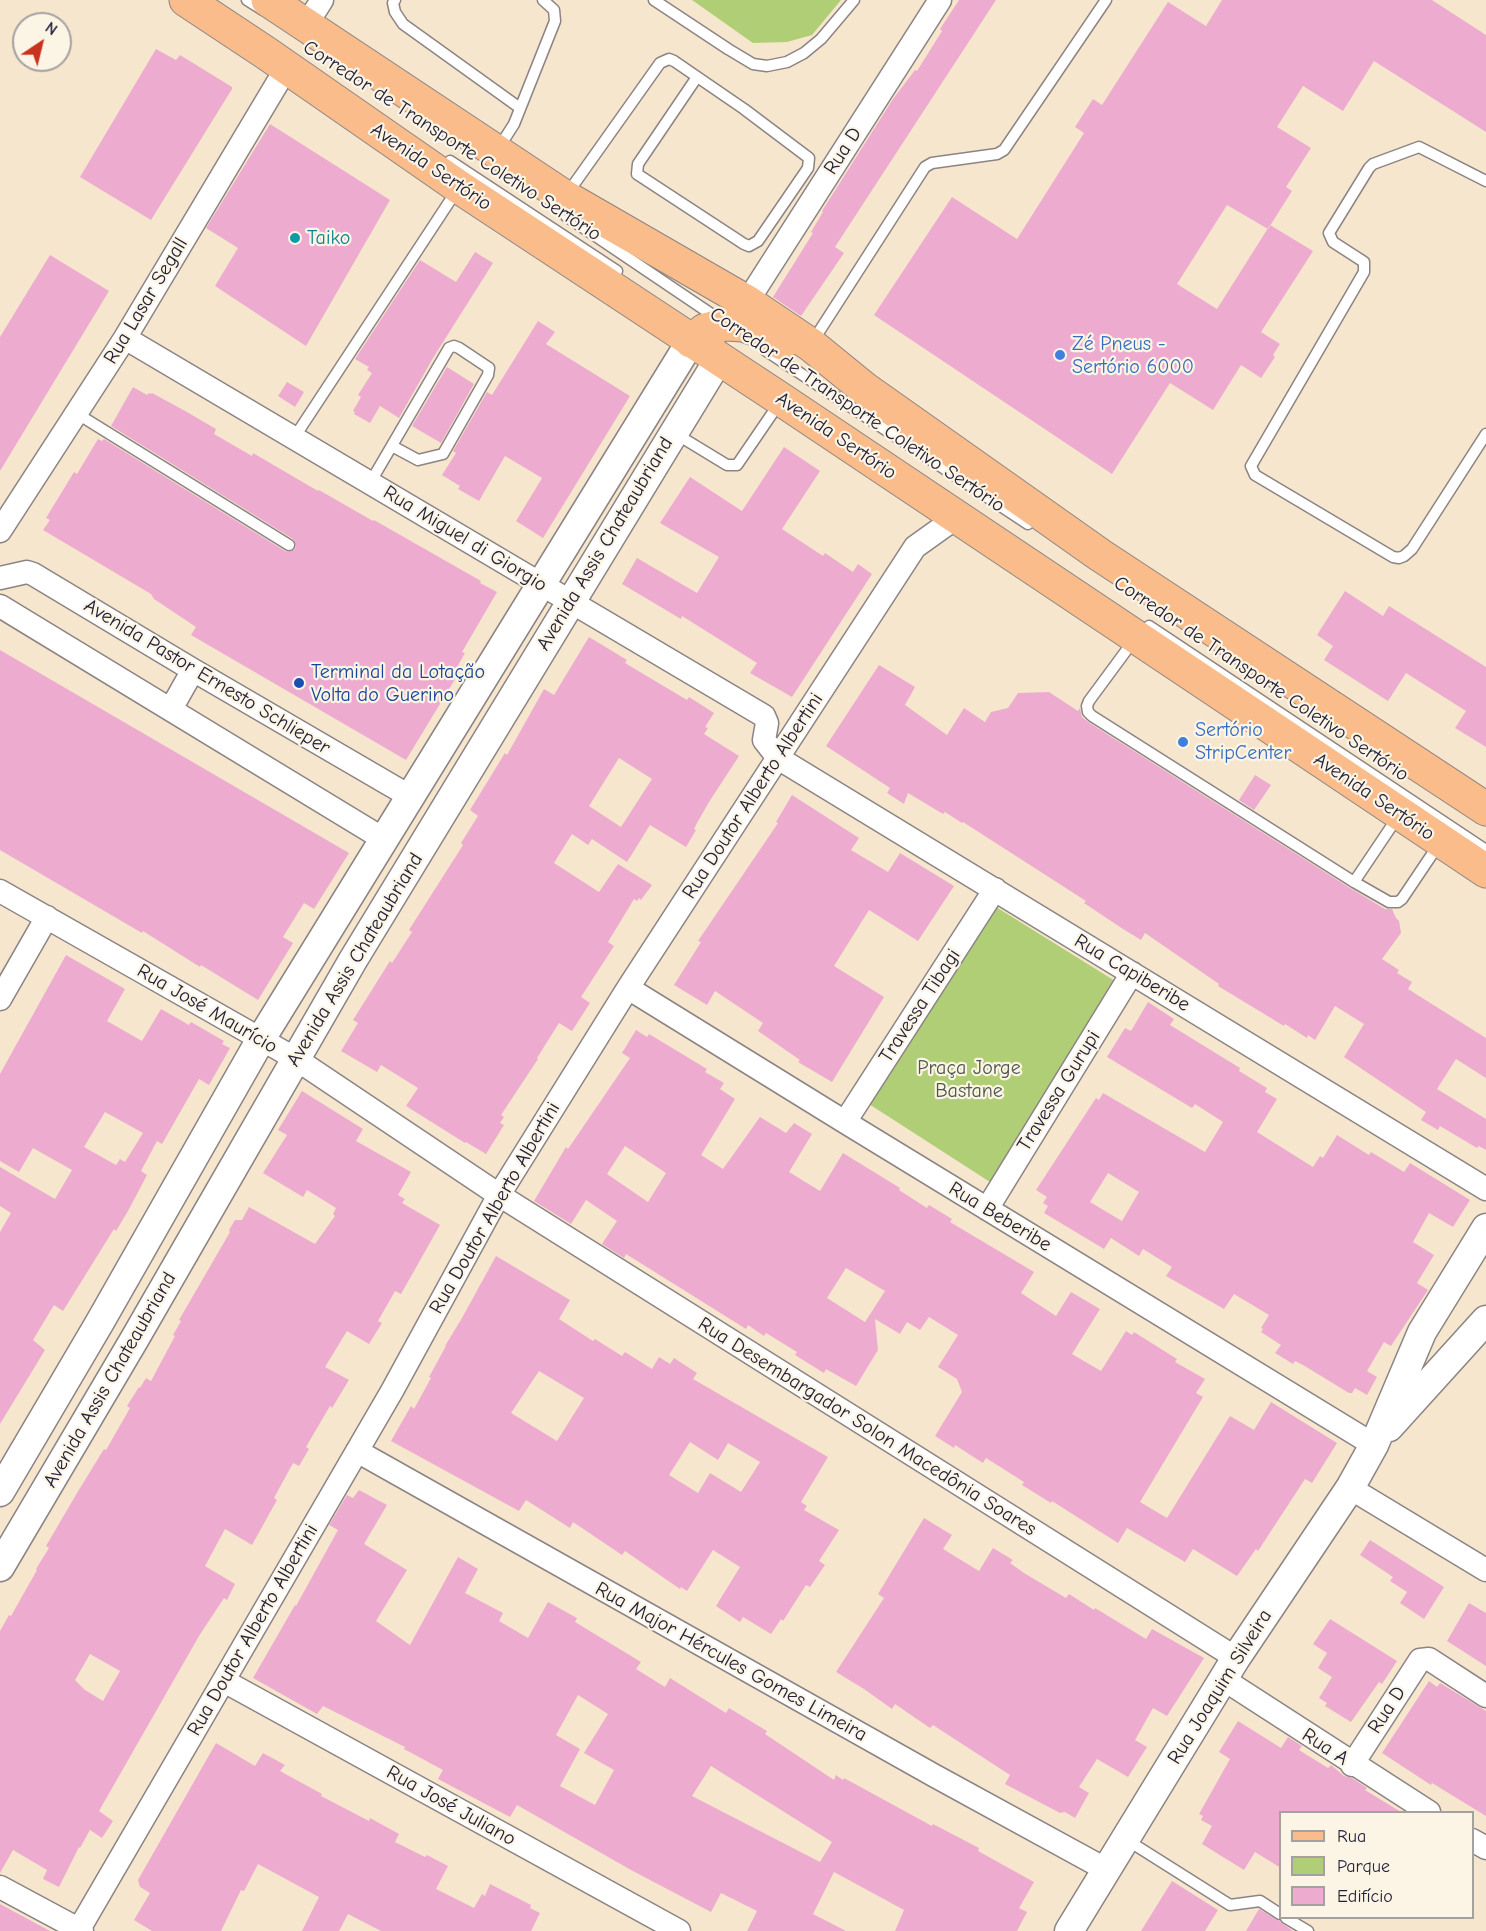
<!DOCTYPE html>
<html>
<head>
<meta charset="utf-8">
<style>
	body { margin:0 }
	#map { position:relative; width:1486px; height:1931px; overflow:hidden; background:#f6e6cd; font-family:"Comic Neue",sans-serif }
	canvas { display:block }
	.legend { position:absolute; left:1279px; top:1811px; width:195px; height:108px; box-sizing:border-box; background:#fcf5e5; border:2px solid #a5a1a1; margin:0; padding:8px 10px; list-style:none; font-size:18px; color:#22223b }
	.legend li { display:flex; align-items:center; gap:12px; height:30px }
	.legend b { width:30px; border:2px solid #a5a1a1 }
	.north { position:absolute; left:12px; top:12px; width:60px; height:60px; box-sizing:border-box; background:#fcf5e5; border:2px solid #a5a1a1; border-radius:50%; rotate:35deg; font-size:16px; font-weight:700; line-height:24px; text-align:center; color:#22223b }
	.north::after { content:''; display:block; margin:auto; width:21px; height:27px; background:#c8321e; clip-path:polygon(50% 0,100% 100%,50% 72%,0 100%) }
</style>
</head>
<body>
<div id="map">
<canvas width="1486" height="1931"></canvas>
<ul class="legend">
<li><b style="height:8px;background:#f9bc8a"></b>Rua</li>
<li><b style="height:16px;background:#afce75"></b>Parque</li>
<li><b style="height:16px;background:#edaccf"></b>Edifício</li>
</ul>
<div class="north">N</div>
</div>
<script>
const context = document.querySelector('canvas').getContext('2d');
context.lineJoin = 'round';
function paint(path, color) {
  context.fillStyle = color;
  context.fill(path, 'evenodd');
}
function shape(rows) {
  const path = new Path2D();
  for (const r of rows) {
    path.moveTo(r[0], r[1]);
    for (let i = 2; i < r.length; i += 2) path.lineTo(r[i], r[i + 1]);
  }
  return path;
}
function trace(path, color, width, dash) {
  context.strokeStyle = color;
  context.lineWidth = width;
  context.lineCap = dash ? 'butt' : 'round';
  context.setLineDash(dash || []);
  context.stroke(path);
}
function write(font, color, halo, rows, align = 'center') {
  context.font = font + ' "Comic Neue",sans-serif';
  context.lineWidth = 4.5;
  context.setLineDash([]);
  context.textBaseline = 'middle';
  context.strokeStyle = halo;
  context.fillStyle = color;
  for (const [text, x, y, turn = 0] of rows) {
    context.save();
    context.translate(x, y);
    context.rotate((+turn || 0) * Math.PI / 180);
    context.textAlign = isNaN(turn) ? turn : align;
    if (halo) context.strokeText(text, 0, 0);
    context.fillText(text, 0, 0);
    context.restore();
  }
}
paint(shape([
	[692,0,841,0,812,35,787,42,753,43],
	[996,907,1115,981,990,1182,869,1104]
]), '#afce75');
paint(shape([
	[959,0,996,0,835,247,844,253,801,316,773,297,813,233,811,232,823,212,822,211,893,99,915,70,917,71,942,31,940,29],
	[1222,0,1432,0,1486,35,1486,132,1374,61,1343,111,1303,86,1277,127,1311,148,1286,187,1292,191,1268,229,1227,205,1177,284,1217,309,1270,225,1313,251,1261,332,1280,344,1273,355,1275,357,1261,378,1241,365,1213,410,1170,383,1112,474,874,315,952,197,1017,239,1084,133,1075,127,1093,99,1102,105,1168,2,1206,26],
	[156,49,176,60,180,55,232,87,232,89,151,220,80,177],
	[270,124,390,200,306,346,215,286,238,248,206,228],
	[475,252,493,263,433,358,399,418,380,406,370,423,354,414,355,412,353,411,361,397,358,395,372,373,367,370,369,367,355,359,420,260,456,282],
	[50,255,109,291,0,471,0,337],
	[538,321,555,332,546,344,630,396,543,538,516,521,542,478,505,456,479,501,458,489,460,486,442,475,456,453,453,451,487,392,492,395],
	[447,367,474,384,441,443,412,426],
	[287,382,304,392,295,407,278,396],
	[133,387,147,395,149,393,151,394,152,393,187,412,216,429,214,434,252,456,253,453,318,491,319,490,373,521,374,520,481,581,480,583,497,592,462,652,465,653,456,669,460,671,406,760,191,635,196,627,154,599,151,594,43,530,50,520,46,518,74,472,77,474,98,439,102,441,104,439,285,551,289,552,295,549,296,545,293,539,111,426],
	[784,447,820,471,782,529,823,556,825,553,853,572,858,564,872,574,792,697,750,673,757,663,682,616,681,619,622,584,637,558,697,593,719,557,660,523,690,477,742,511],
	[1345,591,1383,616,1389,606,1486,667,1486,747,1455,728,1466,711,1406,673,1388,701,1324,660,1333,646,1317,635],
	[589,637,627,660,625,663,687,700,689,697,714,713,705,727,708,728,704,734,739,756,709,802,697,823,694,829,696,830,686,847,650,825,627,862,592,839,588,845,572,834,554,863,599,892,618,864,652,885,641,900,639,898,637,901,634,899,608,942,614,946,581,997,590,1003,572,1031,559,1023,537,1058,538,1059,501,1115,504,1117,500,1123,504,1125,486,1154,466,1142,465,1143,406,1106,418,1088,381,1065,377,1072,341,1051,358,1023,353,1020,390,961,392,963,412,932,409,930,463,845,461,843,478,816,470,810,505,753,507,755,544,689,554,695],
	[619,758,652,779,621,827,589,806],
	[0,650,349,853,314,909,304,903,283,937,293,943,258,1000,201,965,200,967,143,931,142,933,0,850],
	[879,665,915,687,905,705,947,735,964,708,985,722,991,712,1008,708,1018,693,1049,692,1078,711,1080,708,1082,717,1088,722,1350,888,1385,909,1392,909,1396,918,1399,921,1401,933,1382,959,1399,970,1397,973,1412,982,1408,989,1486,1038,1486,1078,1456,1059,1437,1089,1486,1119,1486,1150,1479,1146,1477,1148,1440,1126,1438,1130,1421,1120,1426,1112,1344,1057,1364,1024,1335,1006,1315,1040,1308,1035,1307,1038,1285,1024,1284,1026,1218,986,1219,984,1145,933,1141,940,1123,929,1084,903,1086,901,963,822,962,823,945,812,943,814,908,793,904,804,887,793,890,788,826,746],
	[1255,775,1271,785,1254,810,1239,800],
	[792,795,859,838,851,850,888,872,900,853,954,886,918,941,869,910,834,966,884,997,832,1082,798,1062,800,1060,758,1031,763,1023,715,991,707,1005,674,985,701,942,698,941,778,823,776,822],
	[66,955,125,989,107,1021,142,1041,161,1009,189,1025,191,1022,224,1041,222,1044,230,1048,209,1085,199,1079,162,1144,157,1141,141,1171,147,1175,128,1211,116,1231,114,1229,63,1311,54,1305,33,1340,45,1350,0,1424,0,1232,11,1213,0,1206,0,1167,55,1199,72,1170,33,1148,19,1172,0,1161,0,1074],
	[105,1112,143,1133,125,1162,120,1159,116,1165,84,1147],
	[1148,1002,1174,1019,1170,1025,1240,1068,1239,1071,1267,1088,1265,1092,1277,1099,1257,1132,1313,1167,1320,1156,1323,1158,1337,1135,1369,1155,1371,1152,1404,1172,1410,1163,1470,1200,1453,1227,1429,1213,1413,1242,1434,1255,1417,1283,1428,1290,1391,1346,1384,1342,1367,1371,1377,1377,1367,1395,1355,1388,1352,1393,1349,1393,1303,1365,1295,1361,1293,1364,1275,1353,1281,1345,1261,1332,1263,1329,1261,1328,1269,1315,1234,1294,1224,1309,1166,1276,1172,1267,1143,1249,1139,1256,1111,1238,1104,1249,1044,1213,1048,1206,1043,1203,1047,1197,1036,1190,1096,1098,1099,1100,1103,1093,1205,1152,1223,1122,1195,1104,1192,1108,1107,1057,1125,1028,1131,1031],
	[1108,1173,1139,1192,1122,1221,1090,1202],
	[636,1030,647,1037,649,1034,707,1069,705,1072,724,1083,720,1089,735,1099,701,1155,723,1169,760,1117,786,1133,794,1123,812,1134,789,1172,820,1191,843,1153,900,1188,899,1190,927,1208,929,1205,952,1219,950,1222,1034,1272,1021,1293,1056,1316,1071,1292,1100,1309,1072,1354,1101,1371,1126,1331,1132,1335,1134,1332,1177,1359,1175,1362,1205,1379,1196,1393,1203,1397,1140,1502,1167,1518,1230,1416,1254,1430,1271,1402,1337,1443,1312,1483,1305,1479,1258,1551,1256,1549,1237,1576,1193,1549,1185,1562,1127,1528,1118,1543,1052,1501,1051,1503,1022,1485,1024,1482,986,1458,983,1463,955,1445,954,1448,935,1436,962,1392,957,1379,938,1367,958,1335,929,1317,920,1330,907,1322,900,1334,875,1319,878,1350,856,1386,826,1369,824,1373,795,1355,797,1352,766,1333,764,1336,748,1325,746,1329,626,1254,624,1258,602,1244,617,1221,586,1200,571,1224,534,1201,566,1147,568,1149,630,1058,622,1053],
	[625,1146,666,1173,648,1202,607,1174],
	[846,1268,885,1291,865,1322,827,1298],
	[302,1091,363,1129,356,1141,411,1172,398,1195,405,1199,402,1203,440,1225,401,1294,395,1291,378,1321,382,1323,369,1344,347,1331,325,1367,349,1380,332,1408,330,1406,306,1447,309,1449,299,1466,293,1463,274,1498,277,1500,252,1545,225,1529,205,1566,235,1584,227,1600,224,1598,199,1636,99,1811,113,1821,102,1838,90,1830,80,1848,79,1847,59,1887,43,1879,47,1870,13,1850,0,1873,0,1631,9,1615,11,1616,37,1570,36,1569,49,1548,46,1546,77,1493,104,1449,106,1450,130,1408,127,1406,139,1387,140,1388,146,1378,151,1381,175,1336,173,1335,181,1321,179,1320,230,1232,229,1230,235,1220,242,1220,249,1207,315,1244,335,1216,333,1214,336,1208,307,1190,303,1197,263,1173,287,1135,278,1130],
	[90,1654,120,1671,103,1701,85,1690,75,1680],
	[496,1256,570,1300,559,1319,593,1341,595,1339,622,1356,625,1352,652,1369,659,1357,670,1364,674,1358,697,1373,693,1379,828,1457,801,1502,807,1506,804,1510,839,1530,819,1561,825,1565,810,1587,806,1585,783,1621,781,1619,771,1634,743,1617,740,1622,716,1606,740,1567,713,1550,687,1591,681,1587,680,1589,625,1551,622,1555,573,1522,570,1528,526,1500,519,1511,391,1441,411,1406,414,1409,431,1378,429,1377,446,1346,445,1346,462,1318],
	[539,1371,584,1398,557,1441,511,1413],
	[690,1442,718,1460,728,1443,760,1462,741,1492,710,1473,698,1493,669,1475],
	[359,1490,387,1505,364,1544,407,1570,376,1621,410,1645,458,1557,478,1569,465,1593,503,1613,499,1621,528,1638,548,1602,577,1618,575,1622,641,1662,636,1669,665,1687,670,1678,726,1713,729,1708,767,1731,765,1734,834,1780,836,1775,843,1780,844,1778,932,1826,933,1824,979,1848,978,1851,1034,1882,1019,1908,1027,1912,1017,1931,895,1931,904,1910,834,1872,813,1914,846,1931,747,1931,757,1911,721,1893,711,1912,631,1870,517,1805,510,1817,438,1779,443,1770,404,1749,405,1747,323,1706,317,1714,253,1678,295,1605,296,1606,338,1530,329,1525,347,1495,353,1498],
	[578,1695,608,1714,584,1753,614,1770,595,1805,560,1786,580,1749,556,1735],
	[711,1766,832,1842,820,1862,692,1796],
	[924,1518,952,1535,943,1549,979,1571,993,1548,1013,1560,1010,1563,1024,1573,1066,1598,1069,1594,1094,1610,1095,1608,1146,1639,1152,1629,1204,1658,1167,1716,1153,1708,1135,1740,1147,1747,1128,1777,1097,1759,1079,1787,1089,1793,1075,1818,1065,1812,1060,1813,1005,1784,1010,1775,933,1725,930,1728,895,1704,892,1709,864,1689,836,1672,884,1598,878,1594],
	[1370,1540,1444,1587,1424,1619,1400,1603,1407,1592,1390,1581,1393,1577,1360,1555],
	[1469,1603,1486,1613,1486,1666,1447,1641],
	[1330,1619,1397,1661,1382,1684,1379,1682,1351,1722,1325,1706,1327,1703,1319,1698,1332,1677,1318,1668,1327,1653,1313,1644],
	[1429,1681,1437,1687,1440,1683,1486,1711,1486,1816,1432,1783,1431,1785,1382,1753],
	[1238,1721,1281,1748,1288,1737,1302,1746,1299,1750,1328,1768,1331,1765,1344,1776,1352,1778,1367,1788,1365,1790,1401,1812,1281,1812,1281,1868,1255,1852,1244,1870,1202,1844,1212,1826,1201,1820,1203,1816,1199,1814,1230,1759,1219,1752],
	[216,1743,255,1766,263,1753,285,1765,280,1771,322,1794,321,1796,369,1821,370,1818,399,1834,395,1842,425,1857,427,1855,448,1866,436,1889,474,1908,482,1894,485,1896,490,1884,531,1905,530,1908,540,1913,531,1931,381,1931,348,1914,339,1931,302,1931,319,1897,258,1864,244,1891,241,1890,221,1931,152,1931,134,1920,150,1893,140,1887,138,1880],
	[1172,1881,1218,1910,1205,1931,1141,1931],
	[0,1904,50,1931,0,1931],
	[1259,1909,1279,1921,1293,1931,1246,1931]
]), '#edaccf');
const service = shape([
	[247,0,263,10],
	[395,0,393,3,395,12,403,24,520,108],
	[654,0,728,49,753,64,767,66,787,62,804,53,821,39,854,0],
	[498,149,514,124,555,21,554,10,543,0],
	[450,161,617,271],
	[1486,181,1419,147,1373,164,1369,168,1329,233,1333,242,1364,262,1364,272,1251,466,1255,475,1393,557,1399,558,1404,556,1412,549,1486,434],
	[567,194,660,63,669,59,674,61,744,109,809,158,808,168,758,241,749,246,744,244,637,174,638,164,697,77],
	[566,216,720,320],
	[813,341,925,167,932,163,997,154,1004,150,1106,0],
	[765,350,1028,524],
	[76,413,289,545],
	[676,434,727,465,737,465,780,402],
	[294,438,457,190],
	[370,483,449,348,454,346,459,348,489,368,488,375,443,454,418,460,392,446],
	[1149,626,1486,850],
	[1134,640,1089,701,1087,706,1088,712,1092,716,1354,882,1389,902,1398,902,1402,899,1439,844],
	[1354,882,1399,815],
	[1127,1840,1230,1905,1260,1901,1280,1914],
	[1286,1918,1308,1931]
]);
const minor = shape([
	[306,25,322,0],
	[747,302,940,0],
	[125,338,764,716,767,723,764,740,778,758,1486,1189],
	[0,531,125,338,287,67],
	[0,578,27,572,33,574,193,670,411,797],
	[0,606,385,840],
	[171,709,193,670],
	[0,891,296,1059,499,1195,1236,1658],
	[628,988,845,1122,1374,1445],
	[0,999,47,917],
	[845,1122,995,889],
	[987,1209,1132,973],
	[357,1451,935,1776,1107,1870],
	[1350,1488,1486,1570],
	[1223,1679,1429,1812],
	[224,1681,679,1931],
	[1352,1765,1420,1660,1429,1659,1486,1696],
	[1472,1840,1486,1848],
	[0,1887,82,1931],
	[78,1931,392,1391,499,1195,628,988,915,547,957,517]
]);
const tertiary = shape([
	[1389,1427,1486,1320],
	[0,1492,100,1322,261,1039,691,341],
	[0,1567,134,1340,353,960,719,359],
	[1069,1931,1236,1658,1350,1488,1374,1445,1422,1332,1486,1228]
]);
const primary = shape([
	[186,0,266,53,459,187,782,400,1486,871],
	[268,0,565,197,747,302,811,345,865,389,1100,555,1486,809],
	[691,341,705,330,726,324,743,325,760,331,782,343]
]);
trace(service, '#8c8484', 13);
trace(minor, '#8c8484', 25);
trace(tertiary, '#8c8484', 31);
trace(primary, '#8c8484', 35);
trace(service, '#fff', 10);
trace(minor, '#fff', 22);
trace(tertiary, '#fff', 28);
trace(primary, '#f9bc8a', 33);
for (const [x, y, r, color] of [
	[295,238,6,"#0f9aa8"],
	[1060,355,6,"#3f7fe0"],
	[299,683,6,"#1a4fb4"],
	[1183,742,6,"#3f7fe0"]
]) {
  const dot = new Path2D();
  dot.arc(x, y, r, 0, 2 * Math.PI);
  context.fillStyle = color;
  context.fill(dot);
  trace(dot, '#fcf5e5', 2);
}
write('20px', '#22223b', '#fcf5e5', [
	["Corredor de Transporte Coletivo Sertório",452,141,33],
	["Rua D",843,151,-57],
	["Avenida Sertório",431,167,34],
	["Rua Lasar Segall",146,301,-59],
	["Corredor de Transporte Coletivo Sertório",857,410,34],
	["Avenida Sertório",836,436,34],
	["Rua Miguel di Giorgio",465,539,31],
	["Avenida Assis Chateaubriand",605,544,-59],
	["Avenida Pastor Ernesto Schlieper",207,677,31],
	["Corredor de Transporte Coletivo Sertório",1261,679,34],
	["Rua Doutor Alberto Albertini",753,796,-57],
	["Avenida Sertório",1374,797,34],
	["Avenida Assis Chateaubriand",355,960,-59],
	["Rua Capiberibe",1132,973,31],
	["Travessa Tibagi",920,1006,-57],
	["Rua José Maurício",207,1009,30],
	["Travessa Gurupi",1059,1091,-58],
	["Rua Doutor Alberto Albertini",495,1208,-60],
	["Rua Beberibe",1000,1217,31],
	["Avenida Assis Chateaubriand",110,1380,-60],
	["Rua Desembargador Solon Macedônia Soares",867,1427,32],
	["Rua Doutor Alberto Albertini",253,1630,-60],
	["Rua Major Hércules Gomes Limeira",731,1662,29],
	["Rua Joaquim Silveira",1220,1687,-58],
	["Rua D",1387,1710,-57],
	["Rua A",1325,1747,33],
	["Rua José Juliano",451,1806,29]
]);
write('20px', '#0d838f', '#fcf5e5', [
	["Taiko",307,238]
], 'left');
write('20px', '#366cbe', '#fcf5e5', [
	["Zé Pneus -",1072,344],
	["Sertório 6000",1072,367],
	["Sertório",1195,730],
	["StripCenter",1195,753]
], 'left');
write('20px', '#164399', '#fcf5e5', [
	["Terminal da Lotação",311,672],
	["Volta do Guerino",311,695]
], 'left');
write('20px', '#4c564c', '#fcf5e5', [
	["Praça Jorge",969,1068],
	["Bastane",969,1091]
]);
</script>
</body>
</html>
